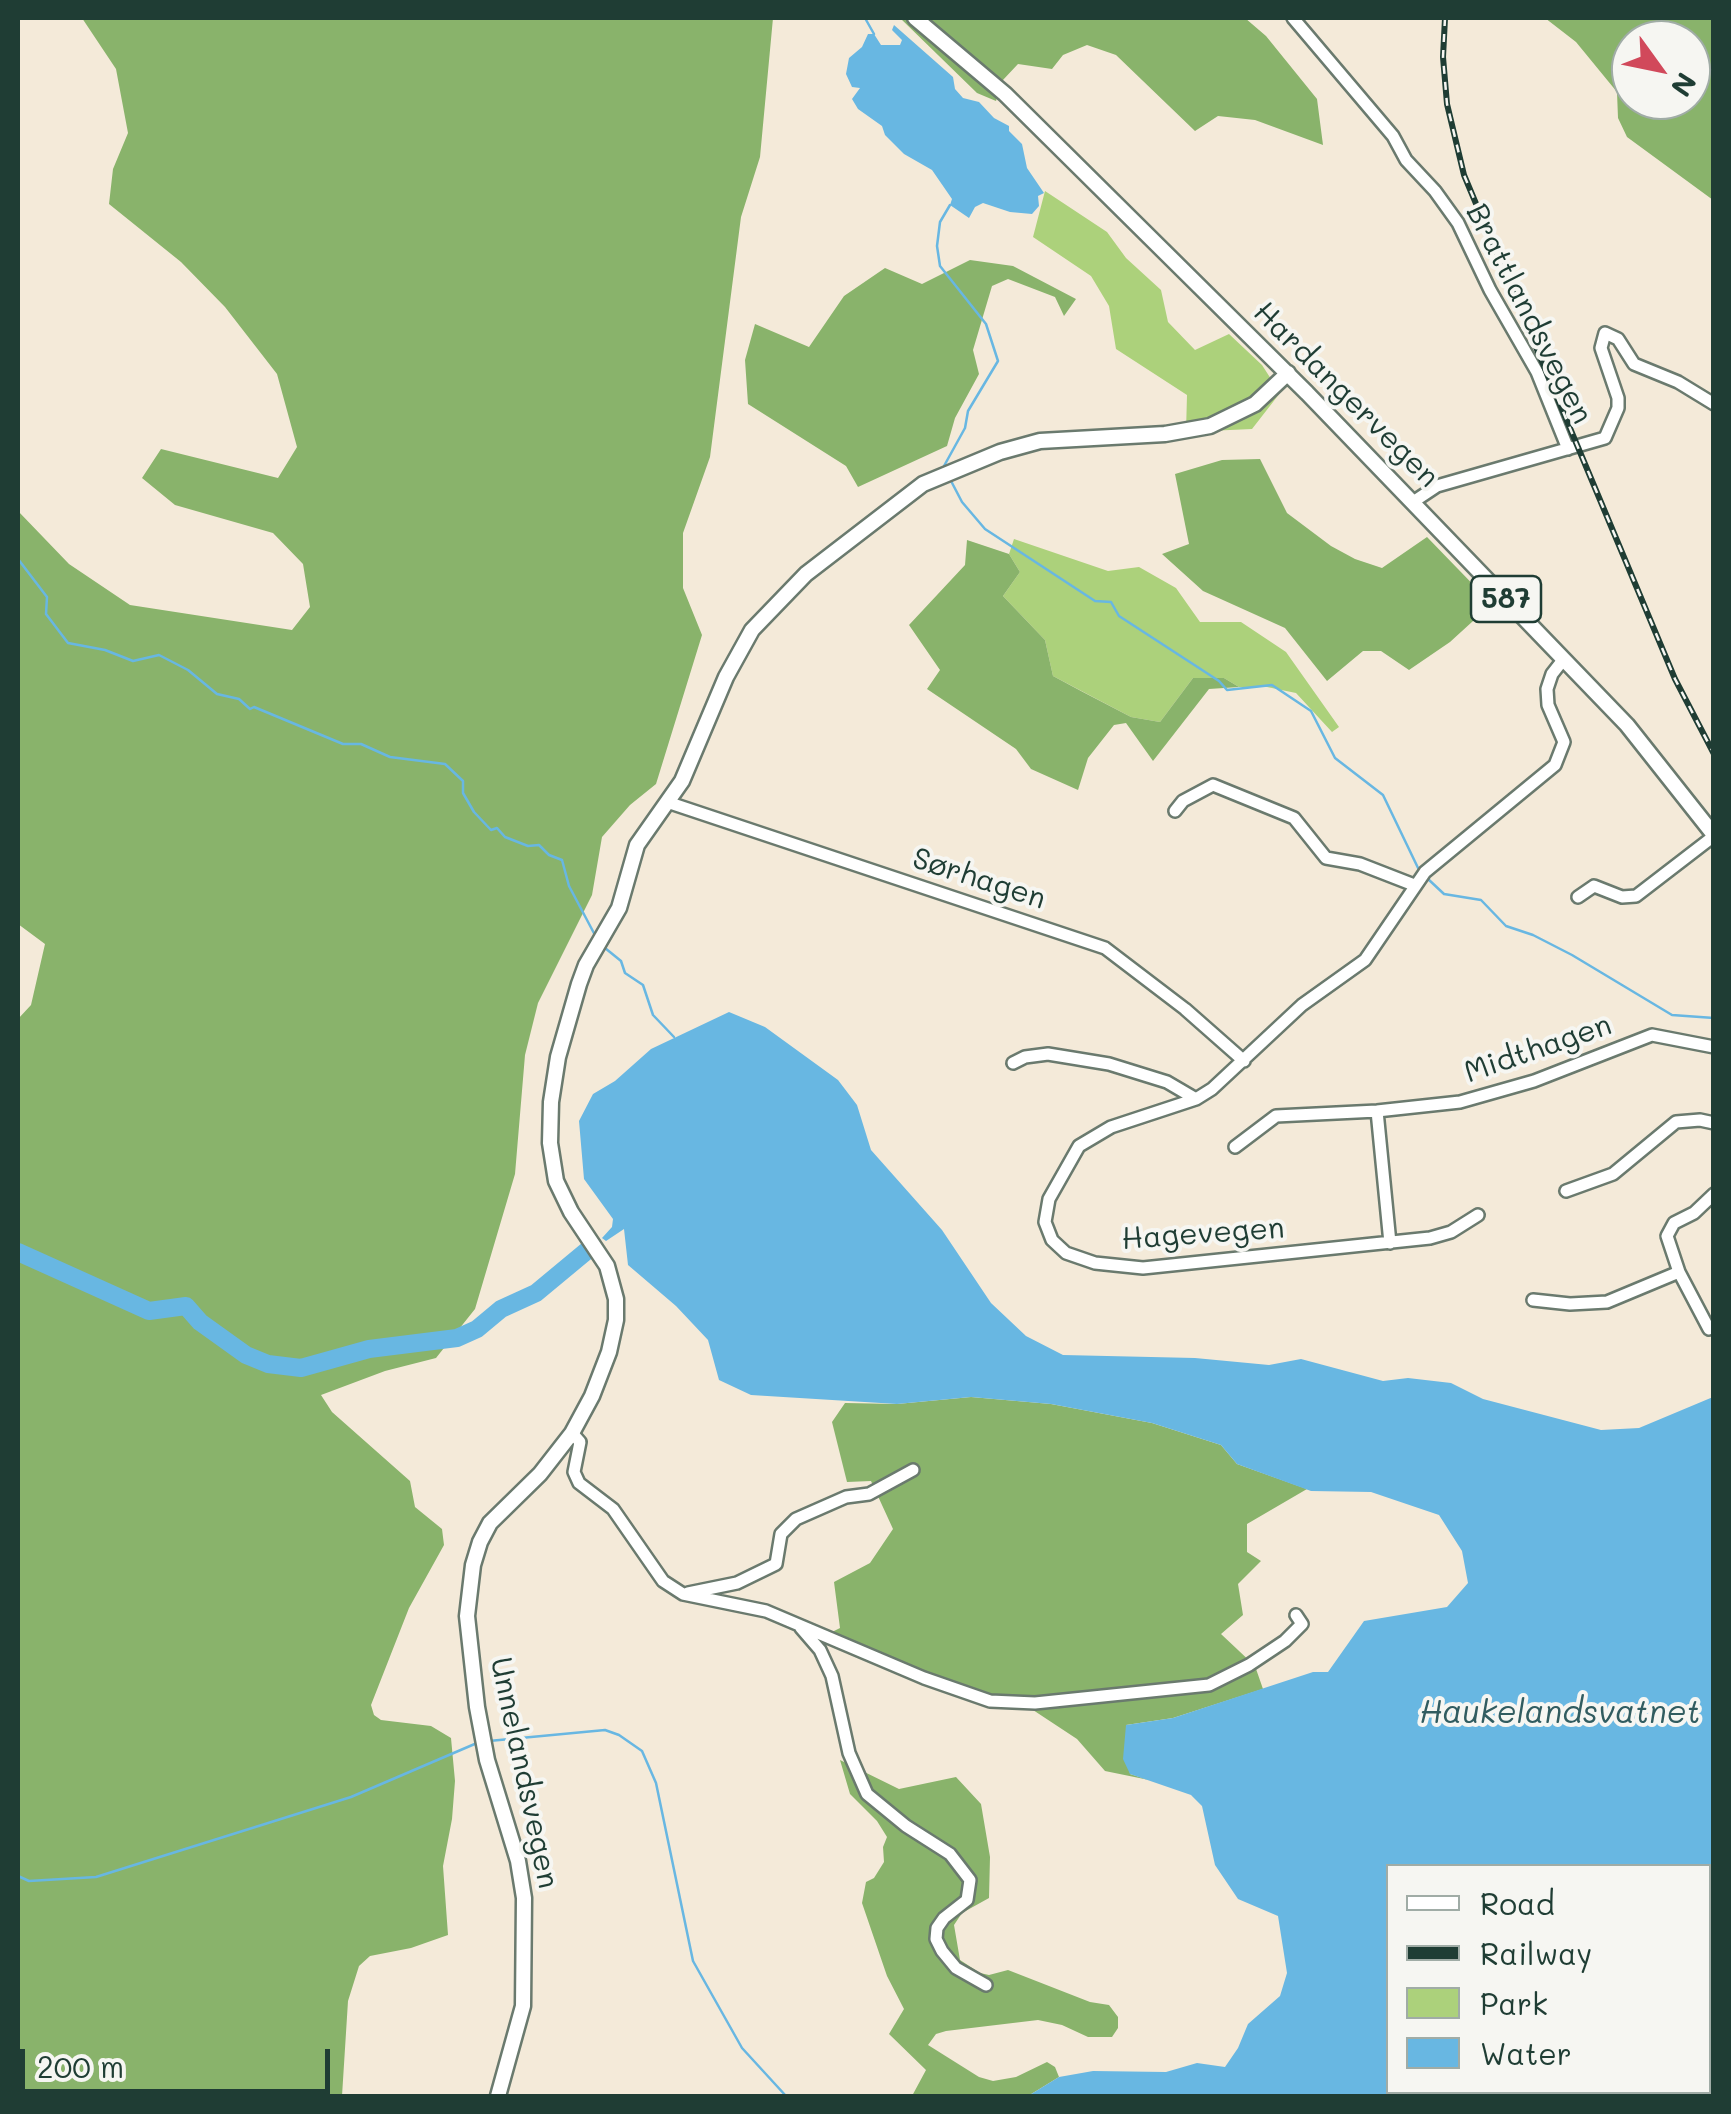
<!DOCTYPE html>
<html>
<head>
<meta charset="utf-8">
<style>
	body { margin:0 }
	#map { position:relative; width:1731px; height:2114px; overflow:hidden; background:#f4ead9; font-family:Mali,sans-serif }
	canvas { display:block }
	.frame { position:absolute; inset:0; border:20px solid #1f3d34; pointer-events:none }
	.legend { position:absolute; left:1386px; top:1864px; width:325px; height:230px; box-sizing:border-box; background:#f6f6f2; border:2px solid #a0aca6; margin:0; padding:12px 18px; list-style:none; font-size:30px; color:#1f3d34 }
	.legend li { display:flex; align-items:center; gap:20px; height:50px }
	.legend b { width:50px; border:2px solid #a0aca6 }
	.north { position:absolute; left:1611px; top:20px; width:100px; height:100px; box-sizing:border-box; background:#f6f6f2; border:2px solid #a0aca6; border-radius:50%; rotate:123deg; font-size:28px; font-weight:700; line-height:40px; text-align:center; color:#1f3d34 }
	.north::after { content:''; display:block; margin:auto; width:35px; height:45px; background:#d1495b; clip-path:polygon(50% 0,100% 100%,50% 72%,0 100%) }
	.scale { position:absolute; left:20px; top:2049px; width:310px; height:45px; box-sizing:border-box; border:5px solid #1f3d34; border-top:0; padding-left:12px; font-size:30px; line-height:35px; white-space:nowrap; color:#1f3d34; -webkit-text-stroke:8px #f6f6f2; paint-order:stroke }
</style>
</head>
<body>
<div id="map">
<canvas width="1731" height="2114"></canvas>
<div class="frame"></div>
<ul class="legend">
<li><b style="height:12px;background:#fff"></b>Road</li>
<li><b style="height:12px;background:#1f3d34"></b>Railway</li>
<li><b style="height:28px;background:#acd17b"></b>Park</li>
<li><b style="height:28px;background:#68b7e2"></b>Water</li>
</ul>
<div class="north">N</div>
<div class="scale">200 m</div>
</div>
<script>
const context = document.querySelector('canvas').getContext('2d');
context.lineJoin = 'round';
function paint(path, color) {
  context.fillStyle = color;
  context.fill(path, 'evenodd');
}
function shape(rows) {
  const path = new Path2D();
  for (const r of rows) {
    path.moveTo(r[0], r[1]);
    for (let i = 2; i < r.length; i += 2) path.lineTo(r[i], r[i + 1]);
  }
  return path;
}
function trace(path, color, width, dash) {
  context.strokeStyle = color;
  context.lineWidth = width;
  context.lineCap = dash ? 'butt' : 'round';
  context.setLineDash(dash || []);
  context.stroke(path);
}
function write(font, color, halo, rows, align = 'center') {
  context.font = font + ' Mali,sans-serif';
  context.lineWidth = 8;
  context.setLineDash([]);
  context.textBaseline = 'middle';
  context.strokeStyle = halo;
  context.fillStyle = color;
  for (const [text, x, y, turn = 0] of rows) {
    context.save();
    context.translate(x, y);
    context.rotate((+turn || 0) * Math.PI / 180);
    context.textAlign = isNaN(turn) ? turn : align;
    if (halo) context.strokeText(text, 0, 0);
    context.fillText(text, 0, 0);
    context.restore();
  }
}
paint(shape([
	[1045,191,1107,232,1126,258,1161,290,1168,322,1195,350,1229,334,1262,365,1280,393,1252,429,1186,432,1187,395,1116,349,1109,306,1091,276,1033,237],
	[1014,539,1108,571,1139,567,1176,588,1200,622,1241,622,1286,652,1339,727,1332,732,1296,693,1267,687,1239,687,1224,678,1193,678,1160,722,1131,717,1053,676,1045,640,1003,596,1020,572,1009,554]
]), '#acd17b');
paint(shape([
	[82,18,773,18,760,157,741,217,710,457,683,533,683,588,702,635,656,784,630,805,602,837,592,895,538,1003,525,1055,515,1174,475,1309,436,1358,385,1371,321,1395,332,1412,410,1481,415,1507,442,1529,444,1545,409,1608,371,1705,374,1715,381,1720,431,1726,451,1738,455,1781,452,1819,443,1866,448,1935,411,1948,370,1956,359,1966,348,2001,342,2096,18,2096,18,1019,31,1005,45,944,18,924,18,511,69,564,130,605,292,630,310,607,303,564,273,533,175,505,142,478,161,449,278,478,297,447,277,374,225,307,181,262,109,204,113,169,128,133,116,69],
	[900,18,1245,18,1266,36,1317,99,1323,145,1255,120,1218,116,1195,131,1116,55,1087,45,1063,55,1052,69,1018,64,1002,81,996,101,977,93],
	[1545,18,1713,18,1713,200,1627,137,1618,118,1617,92,1576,42],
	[1691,40,1691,100,1631,100,1631,40],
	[970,260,1013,266,1076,299,1064,316,1055,297,1008,279,992,286,973,350,979,374,955,418,947,446,858,487,846,466,748,404,745,360,755,324,809,347,844,296,885,268,922,284],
	[1260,459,1287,513,1331,546,1355,559,1382,568,1427,537,1489,601,1484,611,1450,642,1409,670,1381,651,1363,651,1327,681,1285,628,1203,591,1162,554,1189,544,1175,474,1222,460],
	[967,540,1009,554,1020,572,1003,596,1045,640,1053,676,1081,691,1131,717,1160,722,1193,678,1224,678,1239,687,1209,689,1153,761,1126,723,1114,725,1088,758,1078,790,1031,769,1016,749,927,689,940,670,909,625,965,565],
	[971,1397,1051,1404,1152,1423,1221,1445,1237,1464,1307,1489,1247,1524,1247,1552,1261,1561,1238,1584,1243,1615,1221,1634,1255,1666,1263,1689,1173,1718,1126,1725,1130,1774,1149,1780,1105,1771,1077,1739,1033,1710,997,1705,820,1638,840,1628,834,1582,870,1563,893,1529,871,1481,847,1482,832,1422,845,1403,897,1404],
	[840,1760,899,1789,956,1777,981,1804,990,1857,989,1898,962,1913,954,1925,960,1960,980,1973,989,1975,1008,1970,1090,2002,1109,2005,1118,2017,1118,2028,1112,2037,1088,2037,1062,2025,1038,2020,946,2031,936,2034,928,2045,979,2077,993,2081,1016,2077,1047,2062,1055,2067,1059,2077,1028,2096,912,2096,926,2070,889,2034,904,2009,887,1976,862,1903,866,1882,874,1878,884,1862,883,1847,887,1837,877,1821,850,1794]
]), '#89b36b');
paint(shape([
	[894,25,953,77,955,89,963,98,979,102,994,118,1009,126,1009,131,1022,144,1027,168,1044,193,1038,196,1039,206,1032,214,1010,212,983,203,975,207,969,218,950,205,952,199,932,170,904,154,885,135,882,126,858,109,852,99,860,88,852,87,846,74,849,58,862,47,868,34,874,34,881,45,900,45,902,40,892,30],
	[729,1012,765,1027,838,1080,857,1105,871,1150,942,1230,991,1303,1026,1336,1063,1355,1195,1358,1269,1365,1301,1359,1383,1381,1408,1378,1451,1383,1483,1399,1601,1430,1639,1428,1713,1397,1713,2096,1028,2096,1059,2077,1093,2071,1166,2072,1197,2063,1225,2067,1238,2048,1248,2024,1280,1996,1287,1973,1278,1916,1238,1899,1215,1865,1202,1806,1191,1795,1130,1774,1123,1759,1126,1725,1173,1718,1313,1672,1328,1672,1364,1621,1447,1607,1468,1583,1462,1551,1439,1515,1371,1492,1311,1491,1237,1464,1221,1445,1152,1423,1051,1404,971,1397,897,1404,751,1395,719,1380,708,1340,676,1306,628,1265,624,1229,606,1241,602,1238,612,1227,613,1219,584,1179,579,1121,593,1094,615,1081,651,1049],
	[1388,1866,1708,1866,1708,2092,1388,2092]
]), '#68b7e2');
trace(shape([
	[865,18,874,34],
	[944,466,965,428,968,411,998,361,986,324,940,266,937,246,940,222,950,205],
	[950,479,962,502,985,529,1095,601,1111,602,1119,616,1219,681,1227,690,1272,685,1311,711,1335,758,1383,795,1419,870],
	[18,559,47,597,46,614,68,643,105,650,133,661,159,655,188,670,217,694,239,699,250,709,254,707,343,744,361,744,390,757,445,764,463,781,463,793,474,812,491,830,497,828,505,837,528,846,539,845,549,855,562,860,569,886,596,937],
	[1428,879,1444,894,1481,900,1506,926,1533,935,1572,955,1672,1015,1714,1018],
	[605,948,621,961,625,973,643,985,653,1015,674,1037],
	[489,1741,605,1730,619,1735,642,1751,656,1783,693,1961,742,2048,786,2096],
	[18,1876,29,1881,96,1877,351,1797,477,1743]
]), '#68b7e2', 2.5);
trace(shape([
	[18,1252,149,1311,186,1306,200,1322,246,1355,268,1364,301,1368,369,1349,457,1338,477,1329,501,1309,536,1293,589,1249]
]), '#68b7e2', 18);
const minor = shape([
	[1293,18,1393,136,1406,160,1435,191,1458,223,1490,290,1537,372,1568,449],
	[1413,502,1437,486,1605,438,1618,408,1618,398,1601,348,1605,333,1618,339,1634,364,1678,382,1714,404],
	[667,802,1105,948,1185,1009,1244,1061],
	[1175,811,1183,801,1213,785,1294,818,1326,858,1360,864,1414,885],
	[1578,897,1594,886,1622,897,1636,896,1714,836],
	[1013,1063,1025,1057,1048,1054,1109,1064,1167,1082,1196,1099],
	[1377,1111,1390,1243],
	[1235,1147,1276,1116,1377,1111,1460,1102,1534,1081,1652,1035,1714,1047],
	[1566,1191,1613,1174,1676,1122,1700,1120,1714,1123],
	[1478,1215,1451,1232,1430,1238,1143,1268,1095,1263,1066,1253,1052,1240,1045,1222,1049,1199,1079,1146,1111,1127,1196,1099,1212,1089,1302,1005,1365,960,1425,872,1555,765,1564,742,1548,705,1547,689,1552,674,1563,660],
	[1533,1300,1570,1304,1607,1302,1679,1272],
	[1709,1329,1679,1272,1667,1236,1674,1223,1694,1213,1714,1194],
	[572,1433,580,1442,574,1472,579,1483,613,1509,663,1581,683,1594,766,1611,924,1678,990,1701,1035,1703,1209,1685,1249,1665,1285,1641,1302,1624,1296,1615],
	[688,1593,737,1583,776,1564,781,1534,796,1519,846,1497,869,1494,913,1470],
	[801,1628,820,1650,832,1676,849,1753,867,1794,906,1826,950,1854,970,1880,967,1900,944,1918,937,1928,936,1939,942,1951,956,1968,986,1985]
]);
const major = shape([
	[915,18,1005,94,1307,393,1627,725,1714,835],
	[498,2096,523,2006,524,1898,518,1861,487,1760,477,1707,467,1616,473,1565,480,1542,490,1523,540,1474,572,1433,592,1396,609,1352,616,1320,616,1299,607,1266,571,1212,556,1181,550,1143,551,1102,558,1057,579,984,586,965,619,908,637,845,682,781,726,677,752,630,806,574,923,484,1000,452,1040,441,1165,434,1210,426,1255,404,1288,373]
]);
trace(minor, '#6a7a6e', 16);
trace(major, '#6a7a6e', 19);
trace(minor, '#fff', 11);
trace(major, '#fff', 14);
const rail = shape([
	[1445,18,1443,57,1447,104,1464,175,1675,679,1714,754]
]);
trace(rail, '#1f3d34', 6);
trace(rail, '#f6f6f2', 2.5, [8]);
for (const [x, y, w] of [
	[1506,599,70]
]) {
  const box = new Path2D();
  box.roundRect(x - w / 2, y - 23, w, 46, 8);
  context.fillStyle = '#f6f6f2';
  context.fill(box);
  trace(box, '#1f3d34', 2.5);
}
write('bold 28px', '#1f3d34', null, [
	["587",1506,599]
]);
write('30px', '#1f3d34', '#f6f6f2', [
	["Brattlandsvegen",1529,314,63],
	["Hardangervegen",1346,395,45],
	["Sørhagen",979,879,18],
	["Midthagen",1538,1049,-19],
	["Hagevegen",1203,1234,-4],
	["Unnelandsvegen",524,1773,78]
]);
write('italic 32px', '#315c60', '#f6f6f2', [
	["Haukelandsvatnet",1560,1713]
]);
</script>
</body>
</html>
